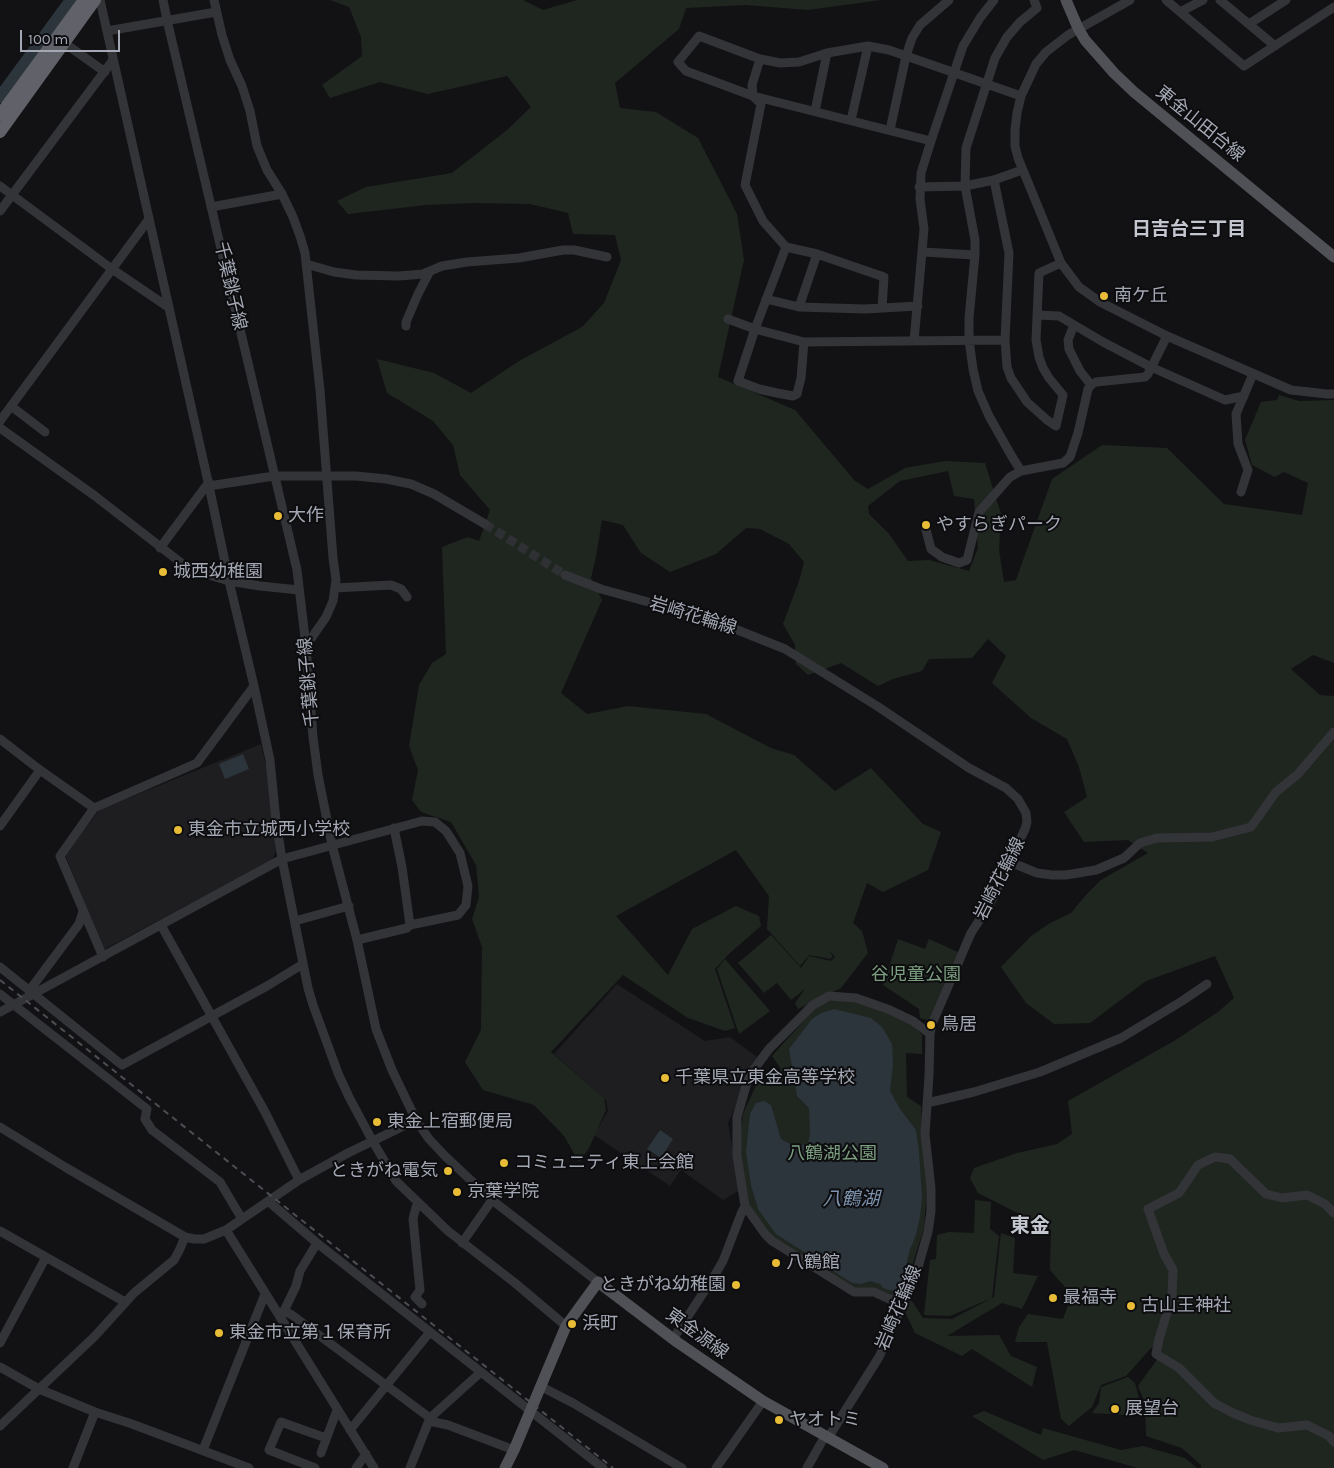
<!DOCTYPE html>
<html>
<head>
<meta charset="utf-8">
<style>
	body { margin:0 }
	#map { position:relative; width:1334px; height:1468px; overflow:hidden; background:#121214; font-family:Karla,sans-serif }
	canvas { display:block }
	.scale { position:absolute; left:20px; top:30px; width:100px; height:22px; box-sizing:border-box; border:2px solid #a4a8b4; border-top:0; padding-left:6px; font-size:15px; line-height:18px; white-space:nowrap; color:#a4a8b4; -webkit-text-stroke:4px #0d0d0f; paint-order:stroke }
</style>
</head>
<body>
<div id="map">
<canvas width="1334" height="1468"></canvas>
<div class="scale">100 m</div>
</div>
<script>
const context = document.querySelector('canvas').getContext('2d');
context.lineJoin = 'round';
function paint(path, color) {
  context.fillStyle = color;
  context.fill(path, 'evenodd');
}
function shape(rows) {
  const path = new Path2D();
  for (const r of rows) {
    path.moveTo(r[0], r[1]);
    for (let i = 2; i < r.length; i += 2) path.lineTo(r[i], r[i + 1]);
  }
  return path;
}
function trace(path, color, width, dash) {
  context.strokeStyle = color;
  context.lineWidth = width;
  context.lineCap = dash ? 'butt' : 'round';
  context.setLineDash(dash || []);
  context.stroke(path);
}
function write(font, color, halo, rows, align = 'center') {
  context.font = font + ' Karla,"Noto Sans JP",sans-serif';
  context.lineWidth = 4;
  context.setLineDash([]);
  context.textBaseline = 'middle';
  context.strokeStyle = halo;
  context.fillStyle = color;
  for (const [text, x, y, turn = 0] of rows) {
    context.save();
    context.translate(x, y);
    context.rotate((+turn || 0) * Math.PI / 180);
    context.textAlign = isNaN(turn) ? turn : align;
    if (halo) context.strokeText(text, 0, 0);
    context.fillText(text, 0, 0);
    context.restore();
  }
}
paint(shape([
	[261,744,267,770,276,851,272,860,103,950,65,854,99,810],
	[617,984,705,1041,730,1037,757,1057,728,1123,740,1190,723,1200,681,1170,670,1186,594,1135,608,1111,606,1100,554,1054]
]), '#1e1e21');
paint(shape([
	[330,0,523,0,543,10,577,0,881,0,808,10,746,5,686,8,679,29,615,83,620,108,656,112,698,138,737,214,744,260,718,377,795,410,855,481,868,489,905,468,945,461,985,463,1001,514,999,550,1004,582,1016,580,1052,479,1102,445,1167,448,1224,504,1302,515,1308,483,1284,472,1275,477,1252,465,1245,440,1261,402,1277,400,1279,395,1299,401,1334,400,1334,663,1313,655,1291,669,1320,695,1334,696,1334,1468,1201,1468,1201,1465,1182,1448,1146,1436,1145,1403,1138,1386,1161,1354,1152,1347,1126,1376,1101,1385,1092,1407,1069,1426,1061,1419,1047,1342,1015,1342,1019,1327,1028,1314,1063,1319,1072,1295,1050,1270,1051,1230,978,1193,970,1178,974,1168,1017,1153,1057,1144,1072,1134,1068,1101,1174,1041,1218,1012,1234,998,1215,956,1146,981,1090,1023,1054,1024,1026,1003,1001,967,1031,936,1050,923,1071,913,1085,896,1101,880,1148,853,1128,840,1084,842,1064,812,1087,797,1079,767,1067,739,1031,718,992,683,1006,656,988,639,972,658,929,659,922,671,893,679,878,686,841,663,808,675,796,664,795,645,783,624,800,578,804,562,789,544,760,529,746,528,716,554,670,572,641,553,623,525,602,520,596,557,591,578,602,600,561,693,587,714,628,706,706,714,771,748,794,755,835,791,871,768,923,824,941,832,928,870,883,892,867,883,853,923,862,931,868,953,841,988,798,1009,795,1003,805,989,791,1000,777,983,764,993,738,963,771,935,801,968,809,956,831,961,835,957,829,950,833,957,830,959,809,955,800,966,767,929,769,896,736,850,616,916,668,975,692,929,736,906,759,916,761,926,730,953,715,969,735,1028,725,1031,688,1018,623,975,551,1052,604,1098,606,1110,589,1148,579,1162,564,1136,534,1105,483,1090,465,1062,481,1030,482,947,472,919,479,897,476,865,451,822,421,812,412,800,418,770,409,746,419,685,432,663,446,654,442,547,468,537,479,541,490,510,460,475,453,445,433,421,387,393,377,359,434,373,471,393,519,361,582,327,604,303,621,260,615,235,573,234,568,213,530,204,473,203,426,205,348,214,337,201,366,187,452,173,507,130,531,107,507,76,428,94,380,82,330,98,322,85,362,56,361,37,349,7],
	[948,471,954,496,974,499,978,548,969,571,929,560,908,561,889,534,869,514,868,506,900,481],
	[898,939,925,949,929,939,958,952,930,1018,927,1020,920,1018,919,1009,883,985],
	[725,959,770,1011,739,1034,717,969],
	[831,1000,855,1002,910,1022,922,1035,922,1054,906,1053,907,1097,921,1106,922,1133,927,1189,924,1228,915,1256,908,1284,902,1295,891,1296,854,1290,774,1239,750,1208,739,1153,743,1114,757,1083,770,1085,781,1069,772,1056,818,1005],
	[975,1200,991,1202,990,1229,999,1236,992,1298,950,1316,924,1315,930,1260,936,1259,937,1235,949,1232,974,1233],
	[1001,1233,1015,1238,1013,1273,1038,1276,1022,1309,1002,1303,947,1336,999,1335,1011,1356,1037,1367,1032,1387,972,1349,962,1356,915,1333,904,1310,910,1298,923,1318,952,1319,994,1297],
	[1128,1377,1135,1383,1144,1416,1092,1413,1099,1403,1101,1387],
	[984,1411,1041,1435,1043,1428,1121,1450,1143,1446,1185,1458,1197,1468,1138,1468,1074,1450,1043,1460,972,1416]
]), '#1f2620');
paint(shape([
	[243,754,249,769,225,779,219,764],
	[834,1009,871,1018,882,1027,892,1044,893,1065,890,1091,900,1109,916,1130,919,1151,922,1197,920,1217,916,1235,909,1252,902,1287,896,1292,883,1288,880,1284,870,1281,861,1284,852,1283,776,1234,758,1209,751,1185,746,1152,750,1114,756,1103,764,1101,771,1105,781,1139,796,1147,808,1143,810,1135,809,1108,797,1096,789,1049,812,1019,821,1013],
	[660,1130,673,1139,661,1158,647,1149]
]), '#2c343c');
trace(shape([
	[0,97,71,0]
]), '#2c343c', 12);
trace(shape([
	[485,524,565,575]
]), '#2f3034', 9, [9, 4.5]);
trace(shape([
	[100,0,209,486,229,581,254,686,270,760,276,821,282,859,308,988,313,1005,338,1073,349,1097,372,1140,396,1181,448,1231,515,1283,566,1326],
	[163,0,167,20,297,570,306,646,313,737,318,775,332,845,357,940,376,1029,392,1070,416,1120,429,1139,446,1157,492,1200,598,1282],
	[214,0,222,35,230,60,242,86,250,111,257,146,267,170,282,194,293,217,300,236,305,253,320,390,333,558,336,580,333,601,326,617,306,646],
	[1130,0,1068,35,1046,52,1036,64,1021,96,1017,113,1015,130,1015,146,1018,158,1061,263,1079,287,1089,294,1100,302,1167,336,1291,390,1327,394,1334,394],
	[1166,0,1244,66,1334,7],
	[1220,0,1275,46],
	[1180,12,1203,0],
	[1249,24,1286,0],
	[107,31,216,12],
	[70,47,105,72],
	[760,59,752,85,753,96,761,104,745,185,763,221,786,247,817,254,884,277,882,308],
	[815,111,827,53],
	[851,120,868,46],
	[890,130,906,56,912,38,920,25,949,0],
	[931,141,753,96,686,71,678,62,699,36,760,59,780,63,799,62,827,53,868,46,889,50,1021,96],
	[994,180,1009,253,1005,340,1007,367,1011,378,1027,402,1047,420,1056,426,1063,395,1049,378,1043,368,1039,357,1036,340,1039,273,1061,263],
	[0,186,112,269,168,307],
	[919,187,965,186,994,180,1022,170],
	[211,207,282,194],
	[0,211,113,60],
	[786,247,755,329,738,381,759,389,777,393,793,396,797,394,801,378,804,342],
	[923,252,975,255],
	[306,264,334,272,356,275,399,276,423,274,442,266,467,262,519,258,563,250,574,250,607,257],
	[766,299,799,307,865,309,918,306],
	[799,307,817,254],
	[1037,315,1059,316,1103,342,1151,367,1225,400,1244,396],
	[728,319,755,329,804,342,1005,340],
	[1074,325,1068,340,1069,349,1080,371,1091,385],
	[406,326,406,322,418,294,430,271],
	[914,341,924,229,920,199,921,173,931,141,963,46,980,18,994,0],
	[11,406,45,432],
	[0,421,149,219],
	[0,428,95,496,189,569,229,581,260,586,299,590],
	[1021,471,1011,455,989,416,978,391,973,369,969,340,969,318,975,255,975,240,965,186,966,148,995,58,1007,37,1020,22,1037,8,1034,0],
	[209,486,274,476,356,476,386,479,411,484,434,494,485,524],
	[1241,492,1248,470,1238,444,1236,414,1253,374],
	[926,530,931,549,942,557,959,563,967,560,979,512,1010,477,1021,471,1063,463,1070,457,1078,433,1088,389,1091,385,1096,382,1145,377,1148,374,1167,336],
	[160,548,209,482],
	[565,575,601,589,710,619,785,649,877,706,969,768,1006,788,1018,799,1026,813,1027,822,1025,829,990,904,971,933,932,1024,930,1034,929,1076,925,1134,931,1188,931,1211,928,1232,915,1278,879,1357,828,1438],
	[335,588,391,585,401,589,407,597],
	[0,739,40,770,94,808,60,856,103,957],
	[94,808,197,763,254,686],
	[0,826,40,770],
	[1010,862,1037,873,1052,875,1066,875,1096,870,1124,858,1140,843,1157,838,1212,837,1251,827,1276,792,1298,774,1334,732],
	[295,921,349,906],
	[161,925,265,1112,299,1180],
	[357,940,407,928,410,925,402,867,394,828],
	[0,967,122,1065,267,986,303,964],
	[29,991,79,924,83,911],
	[0,994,147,1109,145,1119,152,1130,220,1182,242,1219],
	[0,1012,282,859,422,821,435,822,446,831,460,853,468,886,466,905,458,915,410,925],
	[927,1103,974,1092,1040,1072,1121,1038,1182,1001,1207,984],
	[0,1127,65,1167,185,1237,194,1239,204,1239,226,1230,299,1180,348,1153,416,1120],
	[268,1201,317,1243,603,1468],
	[419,1203,416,1207,413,1219,420,1290,415,1297,422,1304],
	[1334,1213,1325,1204,1307,1195,1282,1198,1266,1194,1230,1159,1215,1157,1198,1165,1179,1193,1148,1209,1164,1254,1173,1270,1172,1296,1159,1339,1156,1354,1179,1368,1214,1403,1233,1413,1250,1420,1278,1428,1307,1425,1329,1436,1334,1442],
	[226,1230,374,1468],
	[0,1231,125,1302],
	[462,1243,492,1200],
	[904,1301,889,1299,874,1292,854,1292,772,1241,765,1234,745,1206,737,1156,737,1117,746,1086,752,1072,769,1049,813,1005,829,996,856,998,890,1010,913,1021,930,1034],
	[284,1311,292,1315,430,1418],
	[281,1313,284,1311,296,1286,300,1271,317,1243],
	[673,1339,713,1278,723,1261,741,1214,745,1206],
	[0,1343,46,1257],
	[0,1367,39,1389,95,1412,132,1424,249,1468],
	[540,1386,573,1403,682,1468],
	[429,1421,448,1425,514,1450],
	[0,1426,95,1336,134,1293,174,1260,179,1251,185,1237],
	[350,1430,430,1332],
	[203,1450,265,1294],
	[321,1453,337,1410],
	[73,1468,95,1412],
	[315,1468,269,1450,281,1422,326,1438],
	[356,1468,366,1454],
	[410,1468,430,1418,481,1372],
	[716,1468,763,1401],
	[807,1468,825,1436]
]), '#333438', 9);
trace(shape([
	[1066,0,1078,28,1085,40,1114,73,1134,92,1334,257],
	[505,1468,514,1450,566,1326,598,1282,677,1342,763,1401,883,1468]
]), '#505157', 11);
trace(shape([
	[0,115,84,0],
	[0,132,95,0]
]), '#606169', 12);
trace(shape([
	[0,980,613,1468]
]), '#4c4e53', 2, [6, 5]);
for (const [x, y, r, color] of [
	[1104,296,5,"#e8bc36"],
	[278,516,5,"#e8bc36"],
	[926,525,5,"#e8bc36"],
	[163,572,5,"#e8bc36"],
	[178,830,5,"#e8bc36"],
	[931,1025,5,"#e8bc36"],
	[665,1078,5,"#e8bc36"],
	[377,1122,5,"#e8bc36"],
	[504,1163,5,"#e8bc36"],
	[448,1171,5,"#e8bc36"],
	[457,1192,5,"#e8bc36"],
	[776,1263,5,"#e8bc36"],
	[736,1285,5,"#e8bc36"],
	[1053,1298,5,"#e8bc36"],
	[1131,1306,5,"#e8bc36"],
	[572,1324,5,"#e8bc36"],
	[219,1333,5,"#e8bc36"],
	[1115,1409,5,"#e8bc36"],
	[779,1420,5,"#e8bc36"]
]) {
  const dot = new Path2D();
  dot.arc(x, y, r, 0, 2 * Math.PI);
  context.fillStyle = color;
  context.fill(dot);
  trace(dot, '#0d0d0f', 2);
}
write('18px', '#a4a8b4', '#0d0d0f', [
	["東金山田台線",1200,124,39],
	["千葉銚子線",230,286,77],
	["岩崎花輪線",693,616,17],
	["千葉銚子線",309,682,-95],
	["岩崎花輪線",1000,879,-63],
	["岩崎花輪線",899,1308,-67],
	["東金源線",697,1334,36]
]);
write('18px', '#a4a8b4', '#0d0d0f', [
	["南ケ丘",1114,296],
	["大作",288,516],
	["やすらぎパーク",936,525],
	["城西幼稚園",173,572],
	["東金市立城西小学校",188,830],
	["鳥居",941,1025],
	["千葉県立東金高等学校",675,1078],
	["東金上宿郵便局",387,1122],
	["コミュニティ東上会館",514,1163],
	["ときがね電気",438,1171,"right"],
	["京葉学院",467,1192],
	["八鶴館",786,1263],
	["ときがね幼稚園",726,1285,"right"],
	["最福寺",1063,1298],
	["古山王神社",1141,1306],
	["浜町",582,1324],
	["東金市立第１保育所",229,1333],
	["展望台",1125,1409],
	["ヤオトミ",789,1420]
], 'left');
write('18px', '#7c9e81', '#0d0d0f', [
	["谷児童公園",916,975],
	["八鶴湖公園",832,1154]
]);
write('bold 19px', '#c5c7d0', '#0d0d0f', [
	["日吉台三丁目",1189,230]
]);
write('italic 19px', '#7c92ad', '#0d0d0f', [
	["八鶴湖",851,1200]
]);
write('bold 20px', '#c5c7d0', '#0d0d0f', [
	["東金",1030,1226]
]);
</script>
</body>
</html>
